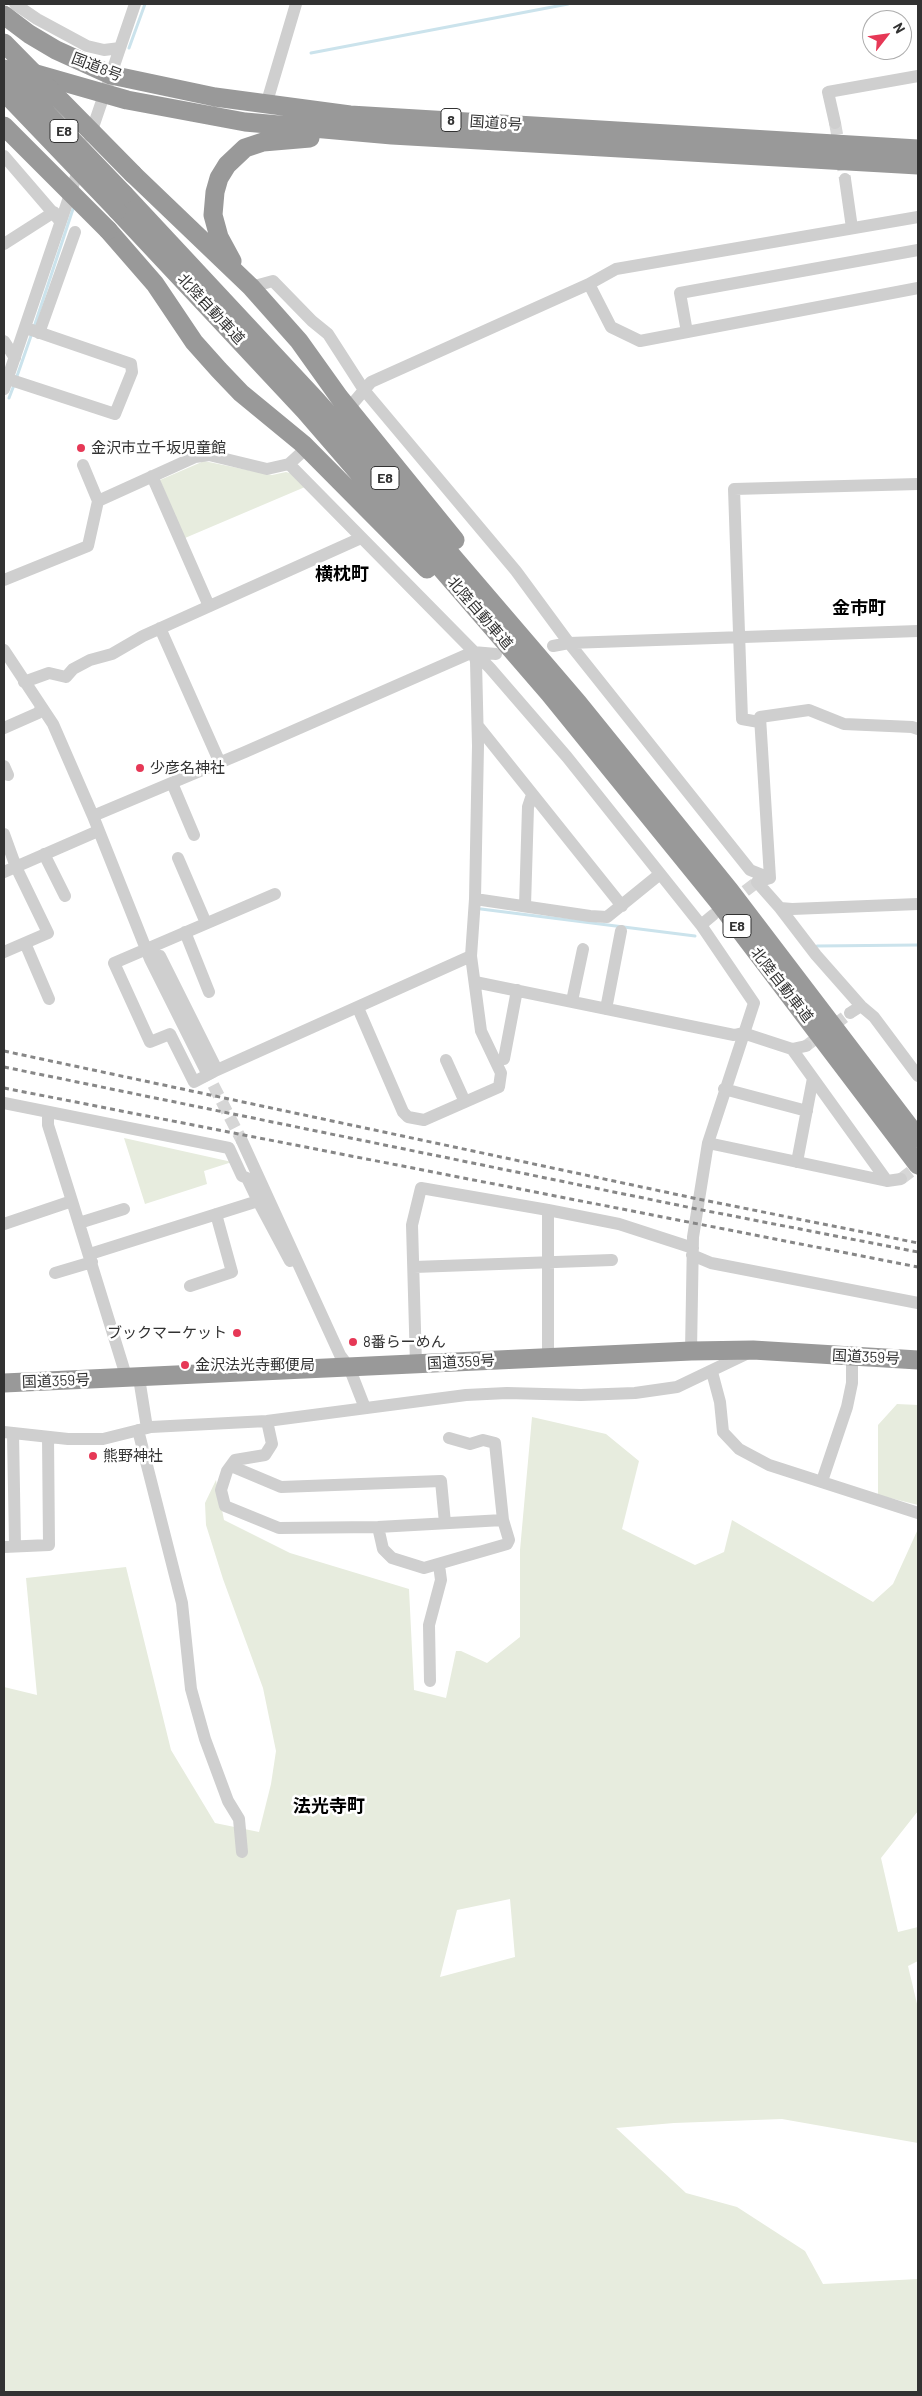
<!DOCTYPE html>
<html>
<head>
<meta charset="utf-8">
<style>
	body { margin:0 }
	#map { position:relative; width:922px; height:2396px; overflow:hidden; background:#fff; font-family:Barlow,sans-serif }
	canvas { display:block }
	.frame { position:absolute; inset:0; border:5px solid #323232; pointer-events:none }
	.north { position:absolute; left:862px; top:10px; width:50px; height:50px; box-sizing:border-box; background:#fff; border:1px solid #adadad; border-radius:50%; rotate:60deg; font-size:14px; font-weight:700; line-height:20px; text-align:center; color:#323232 }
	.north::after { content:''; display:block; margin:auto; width:18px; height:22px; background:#e63856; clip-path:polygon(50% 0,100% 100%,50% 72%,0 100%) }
</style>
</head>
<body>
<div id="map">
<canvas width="922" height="2396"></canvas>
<div class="frame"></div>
<div class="north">N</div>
</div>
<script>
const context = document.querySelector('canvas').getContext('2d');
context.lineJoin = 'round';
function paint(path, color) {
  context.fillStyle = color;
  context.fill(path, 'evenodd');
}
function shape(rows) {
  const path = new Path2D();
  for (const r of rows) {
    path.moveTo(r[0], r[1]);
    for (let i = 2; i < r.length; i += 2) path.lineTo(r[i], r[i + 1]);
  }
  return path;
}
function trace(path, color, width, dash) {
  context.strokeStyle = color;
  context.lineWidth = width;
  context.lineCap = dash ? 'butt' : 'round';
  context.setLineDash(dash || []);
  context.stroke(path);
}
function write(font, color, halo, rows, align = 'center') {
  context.font = font + ' Barlow,"Noto Sans JP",sans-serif';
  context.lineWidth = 5;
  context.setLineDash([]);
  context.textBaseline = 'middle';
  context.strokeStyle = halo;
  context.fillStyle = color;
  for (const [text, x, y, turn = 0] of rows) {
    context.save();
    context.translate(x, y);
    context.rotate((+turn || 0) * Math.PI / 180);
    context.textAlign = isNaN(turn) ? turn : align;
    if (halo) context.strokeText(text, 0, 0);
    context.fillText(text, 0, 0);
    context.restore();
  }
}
paint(shape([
	[204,461,272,475,286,472,293,474,305,487,185,538,160,480],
	[124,1138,232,1162,204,1171,207,1184,145,1204],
	[897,1404,918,1405,918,1505,878,1495,878,1425],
	[532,1417,606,1434,639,1461,622,1529,695,1565,724,1552,732,1520,873,1602,893,1584,918,1529,918,1811,881,1858,898,1932,918,1927,918,1961,908,1966,918,2008,918,2143,782,2119,674,2123,616,2128,686,2193,737,2207,805,2251,823,2284,918,2279,918,2392,4,2392,4,1687,37,1695,26,1578,126,1567,171,1750,215,1823,259,1832,271,1784,276,1751,263,1688,223,1579,206,1525,205,1503,216,1480,224,1520,290,1553,409,1589,414,1690,446,1698,456,1651,461,1651,487,1663,520,1637,520,1550],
	[510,1899,515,1957,440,1977,457,1910]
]), '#e7ecde');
trace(shape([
	[129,48,145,4],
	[311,53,568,4],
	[34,327,73,209],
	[16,379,32,333],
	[9,398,14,385],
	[481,909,695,936],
	[817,946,918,945]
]), '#cbe3ec', 3);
trace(shape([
	[835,123,845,179],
	[731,902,757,882],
	[806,1046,850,1013],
	[205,1069,242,1141],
	[901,1179,918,1166]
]), '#d6d6d6', 12, [12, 6]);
trace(shape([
	[15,4,37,19,87,46,104,50,120,48],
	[266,105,296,4],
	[835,123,828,92,918,76],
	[90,136,135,4],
	[4,156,60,221],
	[845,179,852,228],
	[4,244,54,212],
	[589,284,611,327,640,341,918,288],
	[251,287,273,281,312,321,328,334,364,390,516,571,569,643,750,870,770,878],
	[687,332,680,293,918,250],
	[39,333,75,232],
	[4,341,15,358],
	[8,379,115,414,132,372,131,364,26,328],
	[4,389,80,165],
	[354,402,371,382,589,284,616,269,918,217],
	[289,464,490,668,567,757,701,925,754,1003,708,1143,693,1237,691,1351],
	[83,465,98,501],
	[152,476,209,606],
	[4,580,88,546,98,501,195,457,209,455,267,469,289,464,300,454],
	[160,628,220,763],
	[553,646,569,643,918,631],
	[4,650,53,724,93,816,150,959,205,1069],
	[24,682,49,673,66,677,73,669,90,660,112,654,143,636,361,538],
	[759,722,742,719,734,489,918,484],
	[478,726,622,906],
	[4,728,38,713,41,708],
	[4,766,8,775],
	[172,783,194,835],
	[93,816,245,752,473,652,496,654],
	[4,834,16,867,48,933,4,952],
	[44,854,65,896],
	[178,858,206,923],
	[4,872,98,831],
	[770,878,760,717,809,710,844,724,912,727,918,729],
	[770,878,757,882,780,908,816,955,861,1006,874,1017,918,1076],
	[475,899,590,916,607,917,660,874],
	[525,906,528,807,532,795],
	[780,908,792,909,918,904],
	[701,925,713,915],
	[185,932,209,992],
	[25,943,49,999],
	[150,959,160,956,217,1070,471,956],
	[475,982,734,1035,743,1033,792,1049,806,1046],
	[572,1001,583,949],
	[358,1008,403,1112,408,1117,424,1120,499,1087,501,1073,481,1031,471,956,475,899,478,746,476,661,473,652],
	[606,1009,621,931],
	[850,1013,861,1006],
	[792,1049,887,1181],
	[504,1059,517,990],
	[446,1060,465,1102],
	[217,1070,194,1082,170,1034,150,1042,114,963,275,894],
	[724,1089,807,1111],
	[4,1103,229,1148,242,1176,247,1178,258,1201],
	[48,1112,48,1125,72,1201],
	[242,1141,340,1355,349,1367,365,1408],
	[708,1143,887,1181,901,1179],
	[797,1162,813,1078],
	[548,1210,619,1224,693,1248],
	[79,1223,124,1209],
	[4,1224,72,1201,127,1379],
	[90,1254,258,1201,290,1261],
	[692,1255,711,1263,918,1303],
	[414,1267,612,1260],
	[55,1273,92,1262],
	[190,1286,232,1272,216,1214],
	[416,1364,412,1225,421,1188,548,1210,548,1358],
	[712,1372,720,1402,723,1432,739,1449,769,1465,918,1513],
	[139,1378,147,1428],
	[267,1421,272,1444,265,1455,235,1460,227,1471,221,1490,225,1506,279,1528,378,1527,503,1520,495,1443,483,1440,470,1444,449,1438],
	[138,1430,182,1603,191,1689,205,1739,228,1801,239,1819,242,1852],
	[4,1432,68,1439,103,1439,151,1427,267,1421,466,1395,507,1393,581,1395,635,1393,677,1387,748,1353],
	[13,1433,15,1546],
	[231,1466,281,1487,441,1481,445,1523],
	[822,1481,847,1407,852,1383,852,1356],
	[378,1527,383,1549,392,1558,424,1568,507,1544,509,1540,503,1520],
	[4,1547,49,1545,48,1437],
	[430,1681,429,1625,441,1580,439,1565]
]), '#cfcfcf', 12);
trace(shape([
	[4,15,29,34,56,50,111,75,215,97,350,115,918,149],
	[29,72,127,100,245,122,392,135,918,165],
	[133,174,251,287,299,341,339,397,455,540],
	[124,194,317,401,399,494,578,703,730,891,918,1138],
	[117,210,305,411,549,693,717,900,918,1165],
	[108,230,155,284,194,342,219,370,241,393,303,444,427,569],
	[232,261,219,237,213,215,215,192,219,178,227,165,245,148,263,142,310,138],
	[4,1383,691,1351,753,1350,918,1360]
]), '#999', 19);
trace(shape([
	[4,1051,698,1199,918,1243],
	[4,1067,697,1209,918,1252],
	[4,1088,918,1267]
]), '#878787', 3, [5, 4]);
trace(shape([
	[4,43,133,174],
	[4,69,124,194],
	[4,92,117,210],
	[4,126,108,230]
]), '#999', 19);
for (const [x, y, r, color] of [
	[81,448,5,"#e63856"],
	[140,768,5,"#e63856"],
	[237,1333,5,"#e63856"],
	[353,1342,5,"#e63856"],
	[185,1365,5,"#e63856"],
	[93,1456,5,"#e63856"]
]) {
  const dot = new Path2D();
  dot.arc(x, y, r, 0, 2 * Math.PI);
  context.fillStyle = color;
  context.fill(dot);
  trace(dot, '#fff', 2);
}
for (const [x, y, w] of [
	[451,120,20],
	[64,131,28],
	[385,478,28],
	[737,926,28]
]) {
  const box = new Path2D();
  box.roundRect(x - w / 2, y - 11.5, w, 23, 4);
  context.fillStyle = '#fff';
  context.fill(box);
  trace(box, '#323232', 1);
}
write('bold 14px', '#323232', null, [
	["8",451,120],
	["E8",64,131],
	["E8",385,478],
	["E8",737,926]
]);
write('15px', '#323232', '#fff', [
	["国道8号",97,67,21],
	["国道8号",496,123,4],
	["北陸自動車道",211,309,47],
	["北陸自動車道",480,613,49],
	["北陸自動車道",782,985,52],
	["国道359号",866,1357,3],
	["国道359号",461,1362,-3],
	["国道359号",56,1381,-2]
]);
write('15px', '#323232', '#fff', [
	["金沢市立千坂児童館",91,448],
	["少彦名神社",150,768],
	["ブックマーケット",227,1333,"right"],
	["8番らーめん",363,1342],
	["金沢法光寺郵便局",195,1365],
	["熊野神社",103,1456]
], 'left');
write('bold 18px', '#000', '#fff', [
	["横枕町",342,574],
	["金市町",859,608],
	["法光寺町",329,1806]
]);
</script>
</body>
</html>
